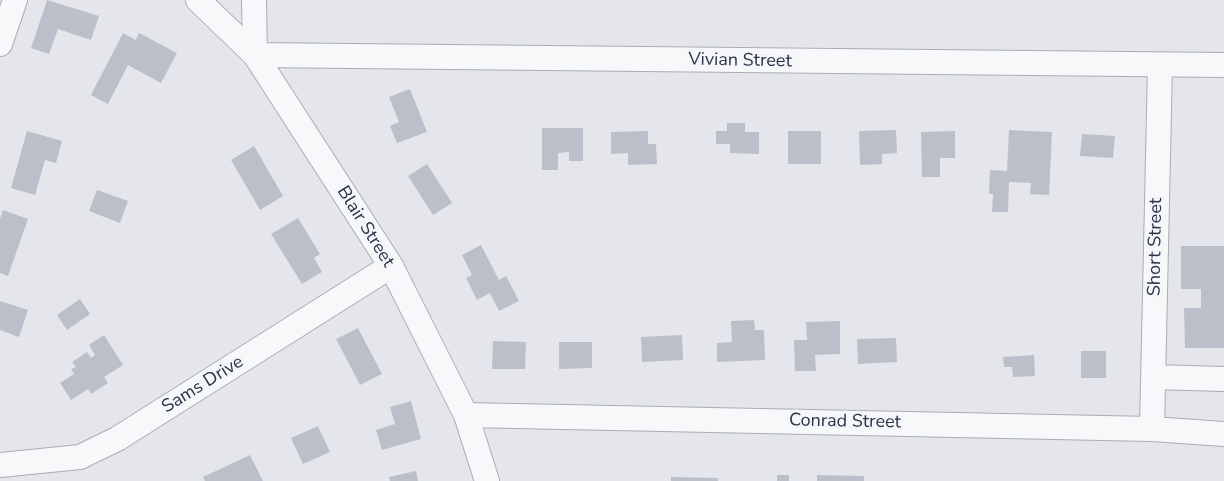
<!DOCTYPE html>
<html>
<head>
<meta charset="utf-8">
<style>
	body { margin:0 }
	canvas { display:block; background:#e4e6ec }
</style>
</head>
<body>
<canvas width="1224" height="481"></canvas>
<script>
const context = document.querySelector('canvas').getContext('2d');
context.lineJoin = 'round';
function paint(path, color) {
  context.fillStyle = color;
  context.fill(path, 'evenodd');
}
function shape(rows) {
  const path = new Path2D();
  for (const r of rows) {
    path.moveTo(r[0], r[1]);
    for (let i = 2; i < r.length; i += 2) path.lineTo(r[i], r[i + 1]);
  }
  return path;
}
function trace(path, color, width, dash) {
  context.strokeStyle = color;
  context.lineWidth = width;
  context.lineCap = dash ? 'butt' : 'round';
  context.setLineDash(dash || []);
  context.stroke(path);
}
function write(font, color, halo, rows, align = 'center') {
  context.font = font + ' "Nunito Sans",sans-serif';
  context.lineWidth = 6;
  context.setLineDash([]);
  context.textBaseline = 'middle';
  context.strokeStyle = halo;
  context.fillStyle = color;
  for (const [text, x, y, turn = 0] of rows) {
    context.save();
    context.translate(x, y);
    context.rotate((+turn || 0) * Math.PI / 180);
    context.textAlign = isNaN(turn) ? turn : align;
    if (halo) context.strokeText(text, 0, 0);
    context.fillText(text, 0, 0);
    context.restore();
  }
}
paint(shape([
	[47,0,99,16,91,40,58,29,49,54,31,48],
	[123,33,136,40,139,33,177,53,161,83,128,65,108,104,91,95],
	[410,89,427,132,397,143,390,126,399,122,389,97],
	[727,123,745,123,745,132,759,132,759,154,730,153,730,144,716,144,716,131,727,131],
	[542,128,583,128,583,161,569,161,569,152,558,153,558,170,542,170],
	[896,130,897,153,882,154,882,164,860,165,859,131],
	[1009,130,1052,132,1049,195,1030,194,1031,183,1009,182,1008,212,992,212,993,194,989,194,990,170,1007,171],
	[27,131,62,141,56,163,45,160,35,195,11,188],
	[648,131,648,144,656,144,657,164,628,165,628,153,611,154,611,132],
	[788,131,821,131,821,164,788,164],
	[955,131,955,158,940,158,940,177,922,177,921,132],
	[1082,134,1115,136,1113,158,1080,156],
	[254,146,283,196,260,210,231,160],
	[427,164,452,203,433,215,408,176],
	[97,190,128,201,120,223,89,211],
	[3,210,28,219,8,276,0,273,0,219],
	[298,218,320,254,314,258,322,272,302,284,271,234],
	[481,245,499,280,506,276,519,301,499,311,490,293,477,300,466,278,472,275,462,255],
	[1181,246,1224,246,1224,348,1185,348,1184,308,1201,308,1201,289,1181,289],
	[80,299,90,314,67,330,57,315],
	[0,301,28,310,19,337,0,330],
	[754,320,755,330,764,330,765,360,717,362,717,343,732,342,731,321],
	[840,321,840,354,815,355,816,371,795,371,794,340,807,340,806,322],
	[358,328,382,374,360,385,336,339],
	[104,335,123,365,104,377,108,383,91,394,88,389,71,400,60,383,74,374,71,369,76,367,72,362,87,352,91,358,95,355,89,345],
	[682,335,683,360,642,362,641,337],
	[896,338,897,362,858,364,857,339],
	[493,341,526,342,525,369,492,369],
	[559,342,592,342,592,368,559,369],
	[1081,351,1106,351,1106,378,1081,378],
	[1034,355,1035,376,1013,377,1012,367,1004,367,1003,357],
	[411,401,421,439,382,450,376,430,395,424,390,407],
	[318,426,330,452,303,464,291,438],
	[250,455,263,481,205,481,203,477],
	[416,471,418,481,390,481,389,477],
	[777,475,789,475,789,481,777,481],
	[817,475,864,476,864,481,817,481],
	[671,477,718,478,718,481,671,481]
]), '#bbbfca');
const minor = shape([
	[198,0,255,55,391,266,466,415,487,481],
	[254,0,255,55,1224,65],
	[0,44,15,0],
	[1154,377,1224,379],
	[466,415,1152,429,1224,434],
	[1152,429,1160,66],
	[0,465,80,457,117,439,391,266]
]);
trace(minor, '#a9acb7', 26);
trace(minor, '#f7f8fa', 24);
write('18px', '#2b3245', '#f4f6f9', [
	["Vivian Street",740,61,1],
	["Blair Street",365,227,58],
	["Short Street",1156,247,-89],
	["Sams Drive",203,385,-32],
	["Conrad Street",845,422,1]
]);
</script>
</body>
</html>
